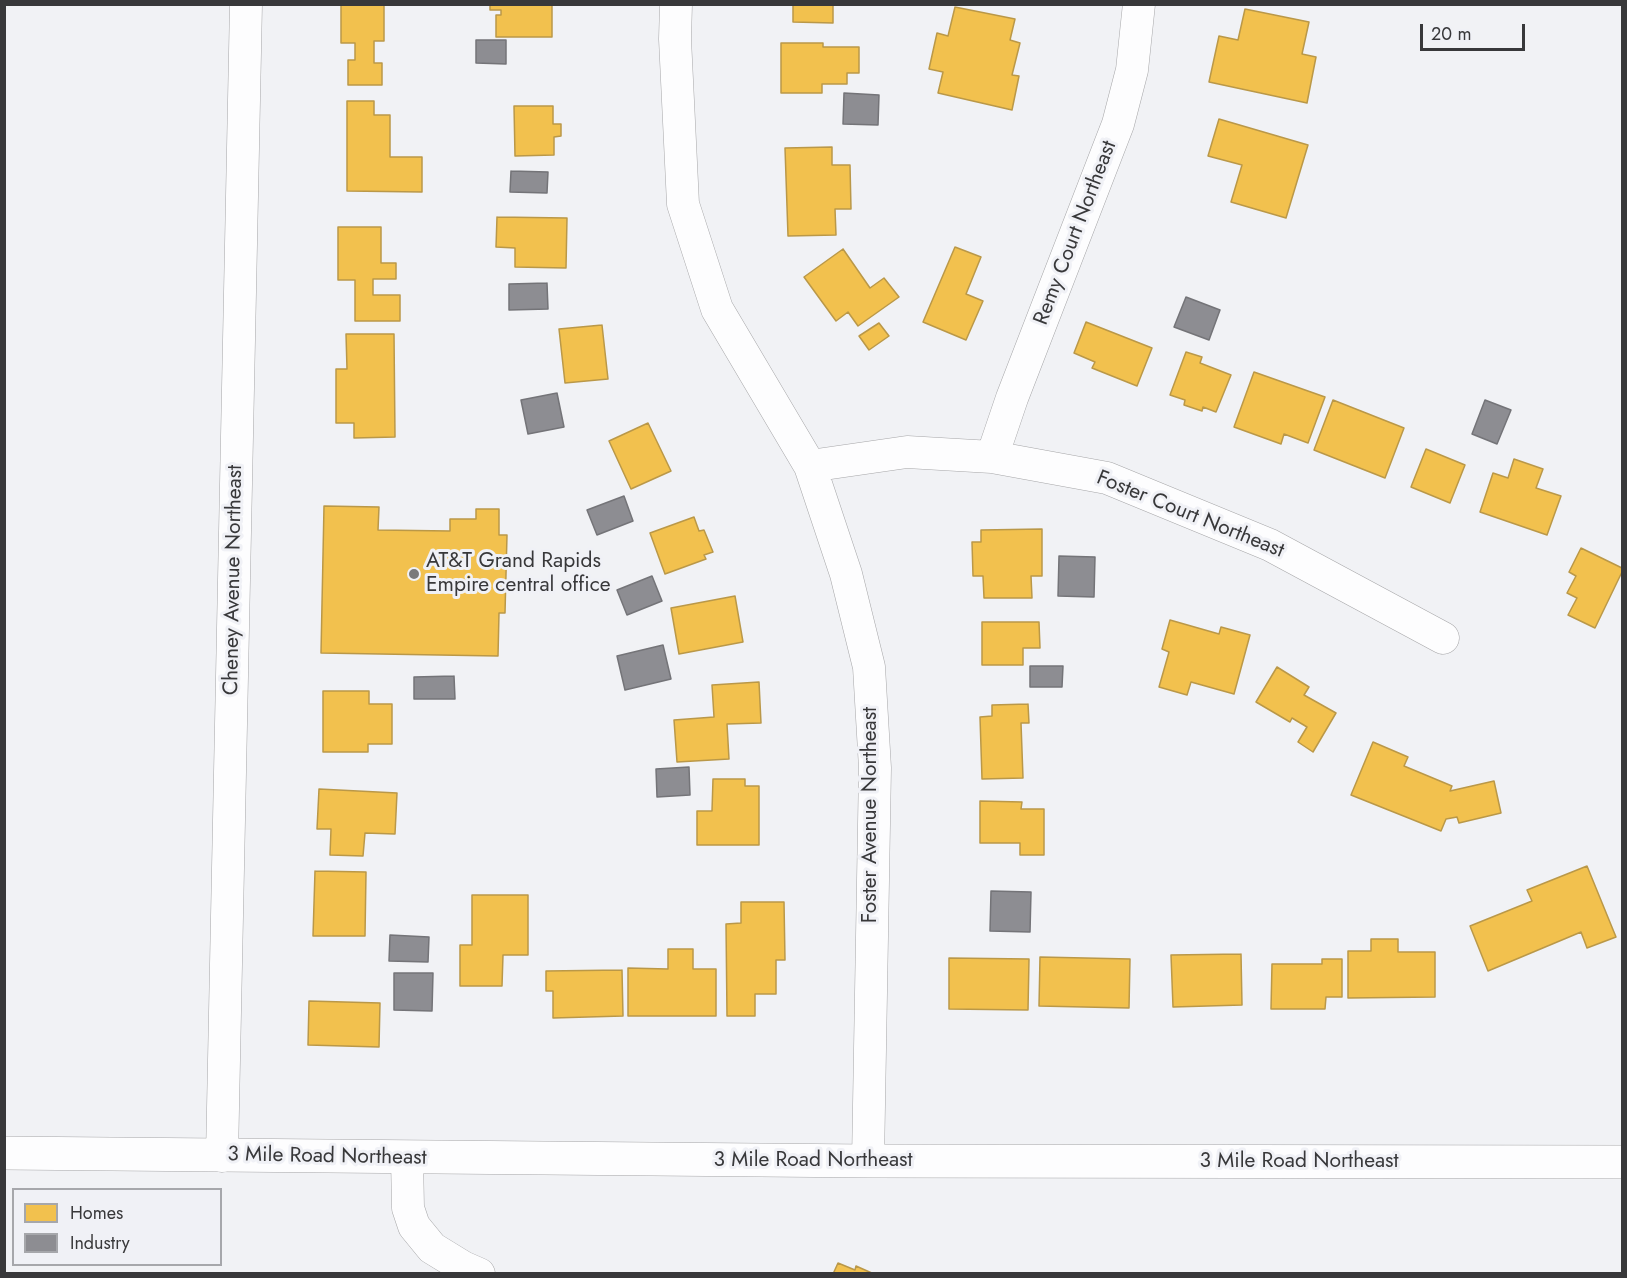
<!DOCTYPE html>
<html>
<head>
<meta charset="utf-8">
<style>
	body { margin:0 }
	#map { position:relative; width:1627px; height:1278px; overflow:hidden; background:#f1f2f5; font-family:Jost,sans-serif }
	canvas { display:block }
	.frame { position:absolute; inset:0; border:6px solid #38383a; pointer-events:none }
	.legend { position:absolute; left:12px; top:1188px; width:210px; height:78px; box-sizing:border-box; background:#f0f1f6; border:2px solid #a6a7ab; margin:0; padding:8px 10px; list-style:none; font-size:18px; color:#38383a }
	.legend li { display:flex; align-items:center; gap:12px; height:30px }
	.legend b { width:30px; border:2px solid #a6a7ab }
	.scale { position:absolute; left:1420px; top:24px; width:105px; height:27px; box-sizing:border-box; border:3px solid #38383a; border-top:0; padding-left:8px; font-size:18px; line-height:21px; white-space:nowrap; color:#38383a; -webkit-text-stroke:4px #f0f1f6; paint-order:stroke }
</style>
</head>
<body>
<div id="map">
<canvas width="1627" height="1278"></canvas>
<div class="frame"></div>
<ul class="legend">
<li><b style="height:16px;background:#f2c14e"></b>Homes</li>
<li><b style="height:16px;background:#8d8d92"></b>Industry</li>
</ul>
<div class="scale">20 m</div>
</div>
<script>
const context = document.querySelector('canvas').getContext('2d');
context.lineJoin = 'round';
function paint(path, color) {
  context.fillStyle = color;
  context.fill(path, 'evenodd');
}
function shape(rows) {
  const path = new Path2D();
  for (const r of rows) {
    path.moveTo(r[0], r[1]);
    for (let i = 2; i < r.length; i += 2) path.lineTo(r[i], r[i + 1]);
  }
  return path;
}
function trace(path, color, width, dash) {
  context.strokeStyle = color;
  context.lineWidth = width;
  context.lineCap = dash ? 'butt' : 'round';
  context.setLineDash(dash || []);
  context.stroke(path);
}
function write(font, color, halo, rows, align = 'center') {
  context.font = font + ' Jost,sans-serif';
  context.lineWidth = 6;
  context.setLineDash([]);
  context.textBaseline = 'middle';
  context.strokeStyle = halo;
  context.fillStyle = color;
  for (const [text, x, y, turn = 0] of rows) {
    context.save();
    context.translate(x, y);
    context.rotate((+turn || 0) * Math.PI / 180);
    context.textAlign = isNaN(turn) ? turn : align;
    if (halo) context.strokeText(text, 0, 0);
    context.fillText(text, 0, 0);
    context.restore();
  }
}
const homes = shape([
	[341,4,384,4,384,41,374,41,374,63,382,63,382,85,348,85,348,60,355,60,355,43,341,43,341,4],
	[490,4,552,4,552,37,496,37,496,15,501,15,501,10,490,10,490,4],
	[793,4,833,4,833,23,793,22,793,4],
	[955,7,1015,19,1010,40,1020,43,1012,75,1019,76,1012,110,938,93,943,72,929,69,937,33,948,36,955,7],
	[1245,9,1309,22,1302,54,1316,57,1307,103,1209,82,1219,36,1238,40,1245,9],
	[781,43,823,43,823,47,859,47,859,73,847,73,847,84,822,84,822,93,781,93,781,43],
	[347,101,374,101,374,115,390,115,390,157,422,157,422,192,347,191,347,101],
	[514,106,553,106,553,124,561,124,561,136,554,137,554,155,515,156,514,106],
	[1219,119,1308,145,1286,218,1231,202,1242,165,1208,156,1219,119],
	[832,147,832,165,850,165,851,209,835,209,836,235,788,236,785,148,832,147],
	[497,217,567,218,566,268,515,267,515,248,496,247,497,217],
	[338,227,381,227,381,263,396,263,396,279,373,279,373,295,400,295,400,321,355,321,355,280,338,280,338,227],
	[955,247,981,257,966,294,983,301,966,340,923,322,955,247],
	[843,249,870,288,884,278,899,297,858,326,848,312,836,321,804,277,843,249],
	[1086,322,1152,348,1137,386,1092,368,1095,362,1074,353,1086,322],
	[879,323,889,336,869,350,859,336,879,323],
	[602,325,608,379,565,383,559,329,602,325],
	[346,334,394,334,395,437,354,438,354,423,336,423,336,369,347,369,346,334],
	[1186,352,1202,357,1200,363,1231,375,1216,412,1203,407,1202,411,1184,405,1185,400,1170,395,1186,352],
	[1254,372,1325,397,1308,443,1284,434,1281,444,1234,427,1254,372],
	[1333,400,1404,428,1385,478,1314,450,1333,400],
	[648,423,671,471,631,489,609,441,648,423],
	[1426,449,1465,465,1450,503,1411,487,1426,449],
	[1514,459,1543,469,1536,488,1561,496,1547,535,1480,512,1493,473,1508,478,1514,459],
	[324,506,379,507,378,530,450,531,450,519,476,519,476,509,499,509,499,535,507,535,505,613,499,613,498,656,321,653,324,506],
	[694,517,699,531,704,530,713,552,704,555,706,559,665,574,650,533,694,517],
	[1042,529,1042,576,1031,576,1032,598,984,598,983,576,973,576,972,542,981,542,981,530,1042,529],
	[1581,548,1622,568,1622,572,1595,628,1568,615,1577,598,1567,593,1576,576,1569,572,1581,548],
	[735,596,743,642,679,654,671,608,735,596],
	[1170,620,1219,634,1221,627,1250,635,1234,694,1191,682,1187,695,1159,687,1169,652,1162,649,1170,620],
	[982,622,1039,622,1040,648,1023,648,1023,665,982,665,982,622],
	[1277,667,1309,687,1304,695,1336,713,1313,752,1298,742,1307,727,1292,718,1290,722,1256,702,1277,667],
	[759,682,761,723,727,724,729,759,677,762,674,720,714,717,712,685,759,682],
	[323,691,369,691,369,704,392,704,392,744,368,744,368,752,323,752,323,691],
	[1028,704,1029,723,1021,723,1023,778,982,779,980,717,992,716,992,705,1028,704],
	[1373,742,1408,757,1404,766,1452,786,1450,791,1494,781,1501,813,1459,823,1457,817,1446,819,1441,831,1351,795,1373,742],
	[713,779,745,779,745,786,759,786,759,845,697,845,697,811,712,811,713,779],
	[319,789,397,793,395,834,365,833,363,856,330,855,331,829,317,829,319,789],
	[980,801,1022,802,1021,809,1044,809,1044,855,1020,855,1020,843,980,843,980,801],
	[1587,866,1616,937,1587,948,1581,932,1488,971,1470,926,1532,901,1527,890,1587,866],
	[315,871,366,872,365,936,313,936,315,871],
	[472,895,528,895,528,955,503,955,502,986,460,986,460,945,472,945,472,895],
	[741,902,784,902,785,960,776,960,776,994,755,994,755,1016,727,1016,726,924,741,923,741,902],
	[1371,939,1398,939,1398,952,1435,952,1435,997,1348,998,1348,951,1371,951,1371,939],
	[668,949,693,949,693,969,716,969,716,1016,628,1016,628,968,668,969,668,949],
	[1241,954,1242,1005,1173,1007,1171,955,1241,954],
	[1040,957,1130,959,1129,1008,1039,1006,1040,957],
	[949,958,1029,959,1028,1010,949,1009,949,958],
	[1322,959,1342,959,1342,997,1326,997,1325,1009,1271,1009,1272,964,1322,964,1322,959],
	[622,970,623,1016,553,1018,553,991,546,991,546,971,622,970],
	[309,1001,380,1003,379,1047,308,1045,309,1001],
	[838,1263,855,1270,856,1266,874,1274,833,1274,838,1263]
]);
paint(homes, '#f2c14e');
trace(homes, '#ba9848', 1.5);
const industry = shape([
	[476,40,506,40,506,64,476,63,476,40],
	[844,93,879,95,878,125,843,124,844,93],
	[511,171,548,172,547,193,510,192,511,171],
	[547,283,548,309,509,310,509,284,547,283],
	[1186,297,1220,310,1209,340,1174,327,1186,297],
	[557,393,564,427,528,434,521,400,557,393],
	[1485,400,1511,410,1497,444,1472,434,1485,400],
	[624,496,633,521,597,535,587,510,624,496],
	[1059,556,1095,557,1094,597,1058,596,1059,556],
	[652,576,662,601,627,615,617,590,652,576],
	[663,645,671,679,625,690,617,656,663,645],
	[1030,666,1063,666,1062,687,1030,687,1030,666],
	[454,676,455,699,414,699,414,677,454,676],
	[689,767,690,795,657,797,656,769,689,767],
	[991,891,1031,892,1030,932,990,931,991,891],
	[390,935,429,937,428,962,389,961,390,935],
	[394,973,433,973,432,1011,394,1010,394,973]
]);
paint(industry, '#8d8d92');
trace(industry, '#747478', 1.5);
const street = shape([
	[676,4,675,39,683,204,717,309,810,466,846,574,869,667,875,768,868,1161],
	[992,457,1012,398,1118,124,1132,70,1139,4],
	[810,466,907,452,992,457,1107,478,1270,545,1443,638],
	[222,1156,246,4],
	[407,1158,408,1208,414,1226,432,1248,463,1267,479,1274]
]);
const secondary = shape([
	[4,1153,868,1161,1622,1162]
]);
trace(street, '#a6a6a8', 33);
trace(secondary, '#a6a6a8', 34);
trace(street, '#fdfdfe', 32);
trace(secondary, '#fdfdfe', 33);
for (const [x, y, r, color] of [
	[414,574,6,"#79797b"]
]) {
  const dot = new Path2D();
  dot.arc(x, y, r, 0, 2 * Math.PI);
  context.fillStyle = color;
  context.fill(dot);
  trace(dot, '#f0f1f6', 2);
}
write('21px', '#38383a', '#f0f1f6', [
	["Remy Court Northeast",1076,233,-69],
	["Foster Court Northeast",1190,515,22],
	["Cheney Avenue Northeast",234,580,-89],
	["Foster Avenue Northeast",871,815,-90],
	["3 Mile Road Northeast",327,1157,1],
	["3 Mile Road Northeast",813,1161],
	["3 Mile Road Northeast",1299,1162]
]);
write('21px', '#38383a', '#f0f1f6', [
	["AT&T Grand Rapids",426,562],
	["Empire central office",426,586]
], 'left');
</script>
</body>
</html>
